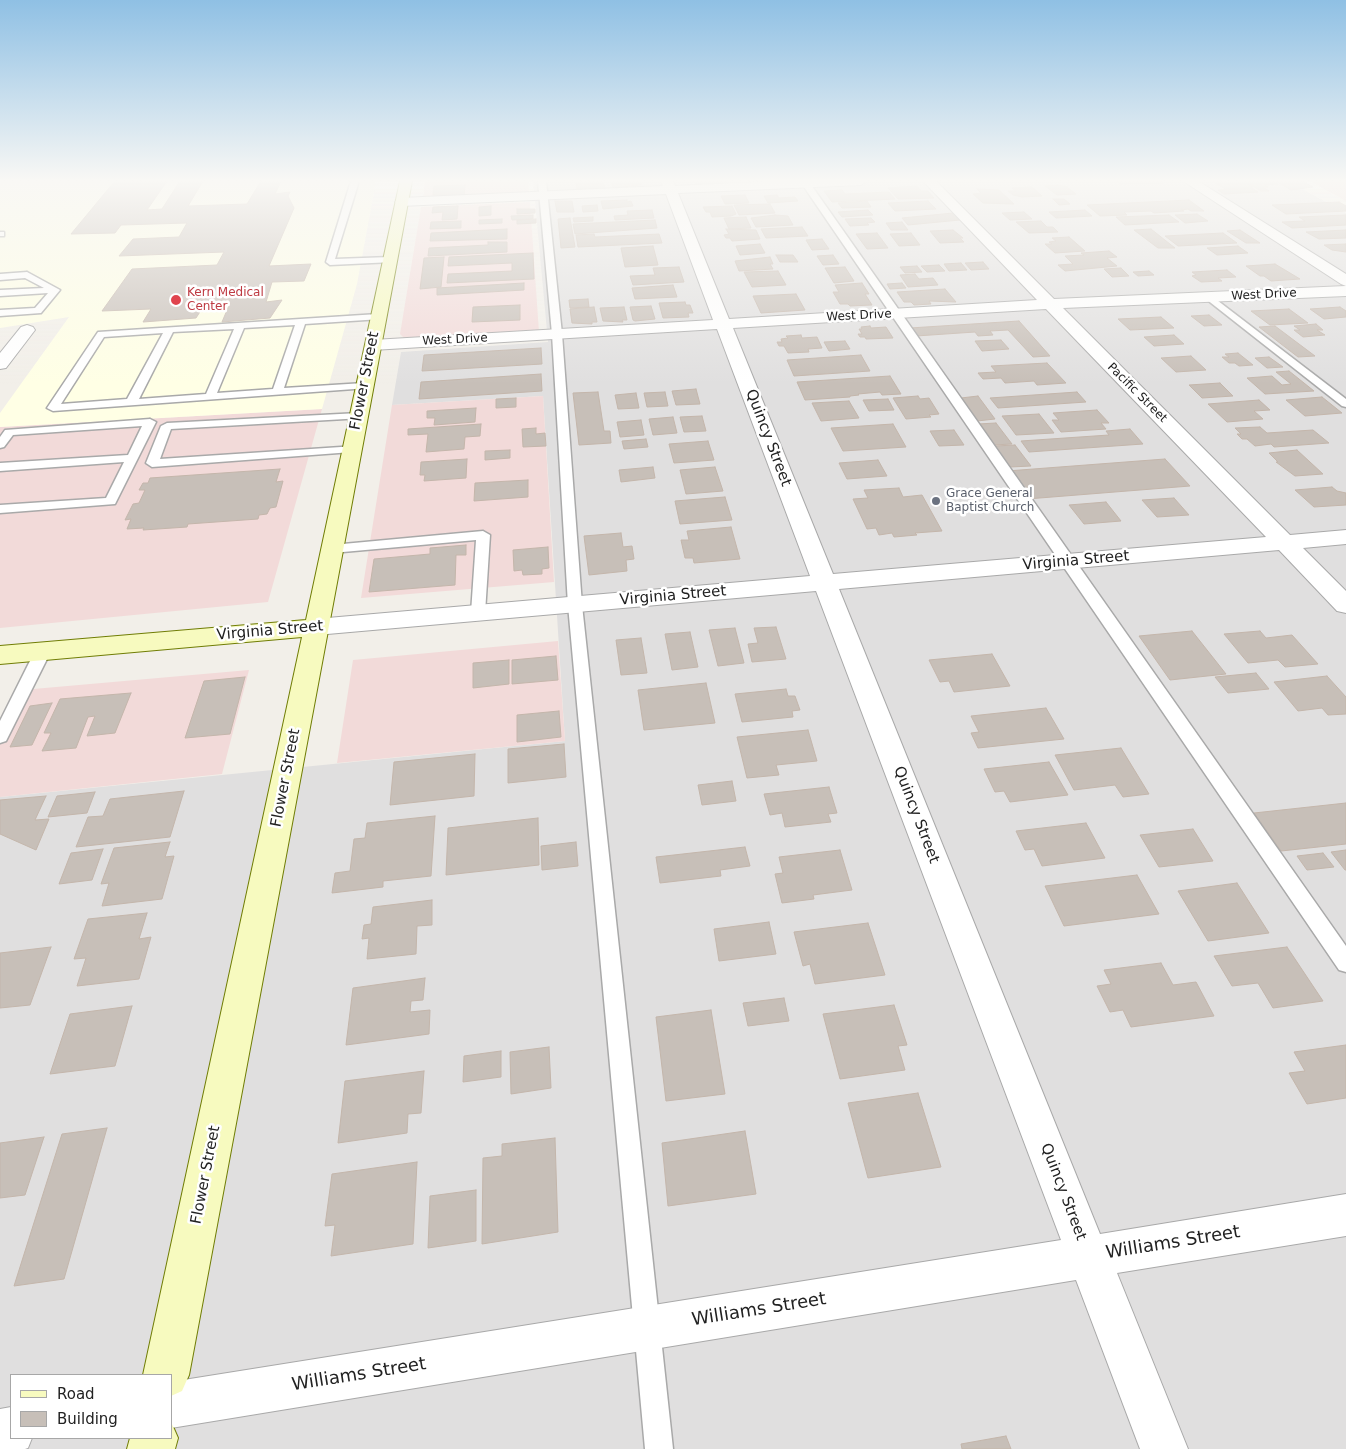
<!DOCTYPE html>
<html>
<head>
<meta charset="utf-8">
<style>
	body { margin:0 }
	#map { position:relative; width:1346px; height:1449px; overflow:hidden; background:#f2efe9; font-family:"DejaVu Sans",sans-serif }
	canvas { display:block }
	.legend { position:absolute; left:10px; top:1374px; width:162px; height:65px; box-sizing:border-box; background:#fff; border:1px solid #a7a7a7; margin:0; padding:6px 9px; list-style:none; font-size:15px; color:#222 }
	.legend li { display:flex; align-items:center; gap:10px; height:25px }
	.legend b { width:25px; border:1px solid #a7a7a7 }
</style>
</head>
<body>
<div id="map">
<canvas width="1346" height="1449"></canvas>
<ul class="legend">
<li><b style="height:6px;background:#f7fabf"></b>Road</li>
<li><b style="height:14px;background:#c7bfb8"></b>Building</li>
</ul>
</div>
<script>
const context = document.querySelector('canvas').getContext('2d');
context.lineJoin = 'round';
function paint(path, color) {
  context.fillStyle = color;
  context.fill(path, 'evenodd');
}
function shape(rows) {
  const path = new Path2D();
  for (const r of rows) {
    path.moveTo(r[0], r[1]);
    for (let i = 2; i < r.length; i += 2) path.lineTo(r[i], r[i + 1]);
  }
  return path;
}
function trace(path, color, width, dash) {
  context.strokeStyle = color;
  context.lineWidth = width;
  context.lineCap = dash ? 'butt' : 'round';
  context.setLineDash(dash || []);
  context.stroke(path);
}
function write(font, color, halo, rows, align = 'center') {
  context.font = font + ' "DejaVu Sans",sans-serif';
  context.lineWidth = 5;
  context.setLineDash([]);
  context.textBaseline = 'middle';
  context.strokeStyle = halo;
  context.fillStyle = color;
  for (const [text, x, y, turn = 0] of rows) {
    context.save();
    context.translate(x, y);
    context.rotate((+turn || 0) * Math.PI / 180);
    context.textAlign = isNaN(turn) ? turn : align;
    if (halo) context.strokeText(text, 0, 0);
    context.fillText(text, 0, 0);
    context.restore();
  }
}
paint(shape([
	[533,181,1288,181,1346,213,1346,1449,0,1449,0,797,565,741,543,396,392,405,401,352,548,342],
	[11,1375,171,1375,171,1438,11,1438]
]), '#e0dfdf');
paint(shape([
	[425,181,528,181,529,193,423,198],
	[1310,181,1346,181,1346,201],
	[530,202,539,332,406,340,400,334,421,207],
	[543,396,554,582,361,598,392,405],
	[322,409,268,602,0,628,0,427],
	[558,641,565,741,337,763,353,660],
	[249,670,222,774,0,797,0,734,22,690]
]), '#f2dad9');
paint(shape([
	[0,181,376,181,357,284,322,409,0,427,0,413,69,317,0,328]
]), '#ffffe5');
const building = shape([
	[167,181,147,210,162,209,180,181,203,181,188,206,247,204,261,181,281,181,275,194,290,192,288,196,294,208,269,266,311,264,304,281,272,282,266,302,282,300,270,318,222,322,230,303,205,304,196,318,143,322,151,309,102,311,132,269,217,265,224,252,119,256,133,239,179,237,187,223,121,225,115,233,71,234,114,182,167,181],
	[603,181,605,188,577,189,576,182,603,181],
	[611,181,640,181,641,185,613,188,611,181],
	[692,181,728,181,728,182,697,184,692,181],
	[1116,181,1161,181,1163,183,1121,184,1116,181],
	[1213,181,1246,183,1253,187,1225,189,1213,181],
	[1244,181,1273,181,1278,184,1265,185,1268,187,1263,187,1269,191,1261,191,1244,181],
	[1276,181,1302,181,1313,187,1291,190,1276,181],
	[465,185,464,197,433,195,434,186,465,185],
	[1058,185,1067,187,1076,194,1057,195,1045,186,1058,185],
	[917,186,921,191,928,191,934,198,898,199,888,188,917,186],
	[1032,187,1042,196,1022,197,1013,195,1008,191,1016,191,1012,188,1032,187],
	[1252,188,1258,192,1224,194,1218,190,1252,188],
	[977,189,999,190,1014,204,983,203,973,194,981,193,977,189],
	[842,190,845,194,889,192,895,199,832,202,824,191,842,190],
	[745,195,749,203,725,204,721,196,745,195],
	[777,195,779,198,795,197,798,201,768,203,764,196,777,195],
	[1053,199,1064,199,1070,204,1059,205,1053,199],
	[627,200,627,202,631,201,633,206,603,209,601,201,627,200],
	[1189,200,1204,211,1191,211,1188,209,1181,210,1184,211,1154,213,1151,211,1124,212,1127,215,1100,216,1087,205,1189,200],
	[555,201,572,201,574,212,557,212,555,201],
	[867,201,871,207,842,208,838,203,867,201],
	[928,201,936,209,895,211,888,203,928,201],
	[1339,202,1346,206,1346,211,1286,214,1272,205,1339,202],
	[770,204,775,213,739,215,734,205,770,204],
	[597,205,598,211,583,212,582,206,597,205],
	[458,206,457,219,442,220,443,212,432,213,433,207,458,206],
	[491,206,491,215,479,216,479,207,491,206],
	[732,206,736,214,731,216,712,217,710,212,706,212,703,207,732,206],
	[517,209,535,209,535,213,517,214,517,209],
	[652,210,654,218,615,220,614,216,628,215,627,211,652,210],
	[868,210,873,215,842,217,838,212,868,210],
	[1085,210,1092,216,1056,218,1049,212,1085,210],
	[1024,212,1032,219,1010,220,1002,213,1024,212],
	[953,213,960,220,908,225,902,218,953,213],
	[1197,214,1208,221,1185,223,1175,215,1197,214],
	[533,215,533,219,512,220,511,216,533,215],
	[775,215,788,216,793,225,756,227,751,218,775,215],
	[1169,215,1179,222,1125,225,1116,217,1169,215],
	[1346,215,1346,225,1292,228,1282,222,1305,221,1299,217,1346,215],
	[593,217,593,221,574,222,573,218,593,217],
	[746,217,751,228,729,229,724,218,746,217],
	[570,218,575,247,561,248,558,219,570,218],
	[871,218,875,222,867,223,869,225,850,226,845,219,871,218],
	[502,219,502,223,479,224,479,220,502,219],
	[536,219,536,223,517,224,517,220,536,219],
	[655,220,657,228,575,234,573,224,655,220],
	[461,221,461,228,430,229,431,222,461,221],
	[1041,221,1047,227,1053,227,1058,232,1029,233,1016,222,1041,221],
	[902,222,908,230,891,230,886,223,902,222],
	[802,227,808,236,766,238,761,229,802,227],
	[507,229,507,239,430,241,431,233,507,229],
	[726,229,756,230,760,239,732,241,730,238,726,238,724,235,729,234,726,229],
	[1151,229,1175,248,1158,248,1134,230,1151,229],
	[953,230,963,238,960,238,964,242,940,243,930,231,953,230],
	[1240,230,1260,243,1246,243,1227,231,1240,230],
	[1346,230,1346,238,1319,239,1306,232,1346,230],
	[877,233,888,248,867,249,856,234,877,233],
	[911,233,920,245,899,246,890,234,911,233],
	[1223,233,1237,243,1178,246,1165,236,1223,233],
	[594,234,595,237,659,234,662,243,578,247,576,235,594,234],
	[1069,237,1085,251,1055,253,1045,244,1052,244,1049,242,1056,241,1052,238,1069,237],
	[822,239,829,249,812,250,806,240,822,239],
	[488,242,507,242,507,252,428,256,429,248,488,245,488,242],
	[760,244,765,253,740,255,736,246,760,244],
	[1346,244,1346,252,1332,250,1324,245,1346,244],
	[653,246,658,265,625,267,621,248,653,246],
	[1238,246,1248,253,1217,255,1207,248,1238,246],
	[1109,251,1117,257,1107,258,1117,266,1065,271,1058,265,1073,264,1065,256,1084,255,1081,253,1109,251],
	[533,253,534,279,447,283,448,274,512,271,512,263,448,266,449,257,533,253],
	[776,255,793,255,798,262,780,262,776,255],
	[833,255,839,264,823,265,817,256,833,255],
	[444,257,441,287,420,289,424,258,444,257],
	[770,257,773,264,770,264,773,269,739,271,735,261,770,257],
	[983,262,989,269,971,270,965,263,983,262],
	[961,263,967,270,949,271,944,264,961,263],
	[1275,264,1300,279,1271,281,1264,276,1260,276,1246,266,1275,264],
	[939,265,945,271,927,272,921,266,939,265],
	[917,266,922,272,905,273,900,267,917,266],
	[679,267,684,282,633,285,630,276,655,275,653,268,679,267],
	[845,267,854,281,834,283,825,268,845,267],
	[1121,268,1129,276,1112,277,1104,269,1121,268],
	[1227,270,1236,277,1218,278,1222,281,1201,282,1192,276,1196,275,1192,272,1227,270],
	[778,271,786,285,752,287,744,272,778,271],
	[1149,271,1154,275,1138,276,1133,272,1149,271],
	[915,274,919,279,933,278,938,285,908,287,900,275,915,274],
	[524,283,524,290,437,295,437,288,524,283],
	[862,283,869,294,865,294,872,305,850,306,848,304,840,304,833,292,839,292,835,285,862,283],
	[902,283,906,288,890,289,887,284,902,283],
	[673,285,677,297,635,299,632,288,673,285],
	[945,289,956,302,929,301,931,304,914,305,911,302,904,302,897,292,945,289],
	[796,294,805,310,761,313,753,296,796,294],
	[588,299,589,307,570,308,569,300,588,299],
	[685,302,686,305,690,305,693,313,688,313,689,317,663,318,659,303,685,302],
	[520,305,520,320,472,322,473,307,520,305],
	[651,306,655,319,635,321,633,320,630,307,651,306],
	[594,307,597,322,592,322,592,324,572,323,570,309,594,307],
	[624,307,627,320,622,320,623,322,603,321,600,308,624,307],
	[1340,307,1346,311,1346,317,1324,319,1310,309,1340,307],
	[1289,309,1308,323,1270,325,1251,311,1289,309],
	[1209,315,1222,325,1204,326,1191,316,1209,315],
	[1161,317,1174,328,1130,330,1118,319,1161,317],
	[1019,321,1050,356,1033,357,1008,330,990,331,993,335,978,336,975,332,916,336,910,328,1019,321],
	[1316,324,1323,330,1317,330,1325,335,1303,337,1294,330,1300,330,1294,326,1316,324],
	[870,326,871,328,886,327,893,338,866,339,865,337,860,337,858,334,862,334,859,329,862,329,861,327,870,326],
	[1275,326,1315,356,1298,357,1259,327,1275,326],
	[801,335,802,338,817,337,822,348,808,349,809,352,788,353,784,346,779,346,777,342,782,342,781,339,788,338,786,336,801,335],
	[1174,335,1184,344,1154,346,1144,337,1174,335],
	[1001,340,1009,349,982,351,975,341,1001,340],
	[845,341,850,349,829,351,824,342,845,341],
	[541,348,542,364,422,371,424,355,541,348],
	[1238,353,1253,365,1239,366,1235,363,1229,363,1222,357,1229,357,1225,354,1238,353],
	[861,355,870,371,794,376,787,360,861,355],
	[1191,356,1206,370,1176,372,1161,358,1191,356],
	[1269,357,1283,367,1267,368,1255,358,1269,357],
	[1047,363,1066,383,1037,385,1034,381,1005,383,1001,378,983,379,978,373,996,372,991,366,1047,363],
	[1289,371,1314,391,1265,394,1247,378,1272,376,1282,385,1291,384,1276,372,1289,371],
	[541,374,542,391,419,399,421,382,541,374],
	[890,376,901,394,882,395,880,392,858,394,859,395,850,396,850,397,805,400,797,382,890,376],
	[1220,383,1233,396,1202,398,1189,385,1220,383],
	[696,389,700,404,676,405,672,391,696,389],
	[598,392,604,431,610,431,611,443,579,445,573,393,598,392],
	[665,392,668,406,647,407,644,393,665,392],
	[1077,392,1086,402,998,408,990,398,1077,392],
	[636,393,639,408,618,409,615,395,636,393],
	[918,396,920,399,929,398,939,414,929,415,931,417,906,419,893,398,918,396],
	[978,396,995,419,977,421,961,398,978,396],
	[1322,397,1342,413,1305,416,1286,400,1322,397],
	[516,398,516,407,496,408,496,399,516,398],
	[888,399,894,410,869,411,863,400,888,399],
	[1259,400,1270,410,1254,411,1263,419,1227,422,1208,404,1259,400],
	[849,401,859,418,821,421,812,403,849,401],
	[476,408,475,422,434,425,435,418,427,418,427,411,476,408],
	[1097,410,1109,423,1101,423,1106,429,1061,432,1052,420,1059,420,1053,413,1097,410],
	[1039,414,1054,433,1016,435,1002,416,1039,414],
	[702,416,706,431,684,432,680,417,702,416],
	[673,417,677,433,653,435,649,419,673,417],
	[641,420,644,435,620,437,617,422,641,420],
	[996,423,1012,444,993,445,978,424,996,423],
	[481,424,480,436,465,437,464,449,426,452,428,434,408,435,408,429,481,424],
	[893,424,906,447,843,451,831,428,893,424],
	[1260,427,1267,433,1313,430,1329,443,1274,447,1271,444,1255,446,1247,439,1242,439,1237,434,1241,434,1235,428,1260,427],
	[536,428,536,434,545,433,546,446,523,447,522,429,536,428],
	[1130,429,1143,444,1029,452,1021,441,1109,435,1106,431,1130,429],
	[954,430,964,445,939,446,930,431,954,430],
	[646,439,648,447,624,449,622,441,646,439],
	[708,441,714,460,674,463,669,444,708,441],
	[1015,445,1031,466,1010,467,995,446,1015,445],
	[510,450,510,458,485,460,485,451,510,450],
	[1297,450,1323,474,1295,476,1276,462,1278,462,1269,453,1297,450],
	[467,459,466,478,424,481,425,475,420,475,421,462,467,459],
	[1165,459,1190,486,1027,499,1007,471,1165,459],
	[878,460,887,476,847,479,839,463,878,460],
	[653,467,655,478,621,482,619,470,653,467],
	[715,467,723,491,686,494,680,470,715,467],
	[280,469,276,482,283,481,276,507,270,508,267,514,259,515,258,519,188,524,187,527,143,530,144,528,127,529,131,519,125,520,133,504,139,503,145,490,139,490,143,483,148,483,150,478,280,469],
	[528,480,528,497,474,501,475,483,528,480],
	[1332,487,1337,491,1346,493,1346,505,1314,507,1295,490,1332,487],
	[899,488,903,497,922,495,942,531,915,533,917,535,894,537,892,533,879,535,876,528,867,529,853,499,868,498,864,490,899,488],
	[725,497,732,520,680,524,675,501,725,497],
	[1174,498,1189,515,1157,517,1142,500,1174,498],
	[1106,502,1121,521,1084,524,1069,505,1106,502],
	[731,527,740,559,694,563,693,558,685,558,681,540,689,540,687,531,731,527],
	[621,533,623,547,632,546,634,559,626,560,627,571,589,575,584,536,621,533],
	[466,545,466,555,456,555,455,585,369,592,374,559,430,554,430,548,466,545],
	[548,547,549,568,542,569,542,574,523,575,522,570,514,571,513,550,548,547],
	[776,627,786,659,752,662,748,644,758,643,754,628,776,627],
	[735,628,744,663,718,666,709,630,735,628],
	[1192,631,1226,674,1170,680,1139,636,1192,631],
	[1260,631,1266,638,1292,635,1318,664,1285,667,1278,660,1248,663,1224,634,1260,631],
	[690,632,698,667,672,670,665,634,690,632],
	[641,638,647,673,621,675,616,640,641,638],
	[992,654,1010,686,954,692,949,681,940,682,929,660,992,654],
	[556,656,558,680,512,684,512,660,556,656],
	[509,660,509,684,473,688,473,663,509,660],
	[1256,673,1269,689,1228,693,1215,677,1256,673],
	[1327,676,1346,697,1346,714,1328,715,1322,708,1298,711,1274,682,1327,676],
	[245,677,230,734,185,738,204,681,245,677],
	[706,683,715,723,644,730,638,690,706,683],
	[786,689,788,696,795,696,800,710,792,711,793,717,742,722,735,694,786,689],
	[131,693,115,733,87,736,95,716,88,717,76,748,42,751,51,733,44,733,60,699,131,693],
	[52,703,32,745,10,747,30,706,52,703],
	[1046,708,1064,739,978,748,971,733,979,732,971,716,1046,708],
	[559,711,561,737,517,742,517,715,559,711],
	[808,730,817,761,776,765,779,775,747,778,737,737,808,730],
	[564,744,566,777,508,783,508,749,564,744],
	[1121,748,1149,794,1123,797,1115,785,1074,790,1055,755,1121,748],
	[475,754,474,796,390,805,394,762,475,754],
	[1049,762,1068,795,1010,802,1004,791,995,792,984,769,1049,762],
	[732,781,736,801,702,805,698,785,732,781],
	[829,787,837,813,828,814,831,822,785,827,782,813,770,815,764,794,829,787],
	[184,791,170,837,76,847,88,817,103,816,110,799,184,791],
	[95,792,87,813,48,817,57,796,95,792],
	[46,796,35,820,49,819,36,850,0,834,0,800,46,796],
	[1346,803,1346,844,1281,851,1254,813,1346,803],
	[435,816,431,876,383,881,383,887,332,893,335,873,350,871,354,839,365,838,367,823,435,816],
	[538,818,539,865,446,875,448,828,538,818],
	[1086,823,1105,858,1042,866,1034,849,1025,850,1016,831,1086,823],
	[1193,829,1213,861,1159,867,1140,835,1193,829],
	[170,842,165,857,174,856,162,899,102,906,109,883,101,884,114,848,170,842],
	[576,842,578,866,542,870,541,846,576,842],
	[745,847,750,866,720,870,721,876,660,883,656,857,745,847],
	[103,849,92,880,59,884,71,853,103,849],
	[840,850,852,890,813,895,814,899,782,903,775,874,783,873,779,857,840,850],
	[1346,850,1346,870,1345,870,1331,852,1346,850],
	[1323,853,1334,867,1307,870,1297,856,1323,853],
	[1137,875,1159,914,1064,926,1045,886,1137,875],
	[1237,883,1269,933,1208,941,1178,891,1237,883],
	[432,900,432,925,417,926,416,954,367,959,369,938,362,939,364,925,371,924,373,907,432,900],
	[147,913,139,939,151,937,139,979,77,986,86,958,74,959,88,919,147,913],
	[769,922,776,954,719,961,714,929,769,922],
	[868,923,885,975,815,984,810,964,803,966,794,932,868,923],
	[51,947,30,1005,0,1008,0,953,51,947],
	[1287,947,1323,1001,1273,1008,1258,983,1232,986,1214,956,1287,947],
	[1161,963,1173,985,1196,982,1214,1016,1131,1027,1123,1010,1110,1012,1097,986,1111,984,1104,970,1161,963],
	[425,978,423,1000,411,1001,410,1012,430,1010,429,1034,346,1045,353,988,425,978],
	[784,998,789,1021,748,1026,743,1003,784,998],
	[894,1005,907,1045,898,1046,905,1070,840,1079,823,1014,894,1005],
	[132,1006,115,1066,50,1074,70,1014,132,1006],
	[711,1010,725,1094,666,1101,656,1017,711,1010],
	[1346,1045,1346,1098,1307,1104,1289,1073,1305,1071,1294,1052,1346,1045],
	[549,1047,551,1088,511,1094,510,1052,549,1047],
	[501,1051,501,1077,463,1082,464,1056,501,1051],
	[424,1071,421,1113,408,1114,407,1133,338,1143,345,1081,424,1071],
	[918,1093,941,1167,868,1178,848,1103,918,1093],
	[107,1128,64,1279,14,1286,62,1134,107,1128],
	[745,1131,756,1194,668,1206,662,1143,745,1131],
	[44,1137,25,1195,0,1198,0,1143,44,1137],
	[555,1138,558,1232,482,1244,483,1158,502,1156,502,1144,555,1138],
	[417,1162,413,1244,331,1256,335,1225,325,1226,332,1174,417,1162],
	[476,1190,476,1241,428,1248,430,1196,476,1190],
	[1006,1436,1011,1449,962,1449,961,1444,1006,1436]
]);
paint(building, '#c7bfb8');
trace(building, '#c4b6ab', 1);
const lane = shape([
	[351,181,359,181,335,259,390,257,394,260,393,262,330,265,326,262,351,181],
	[538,181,546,181,562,334,582,605,673,1449,645,1449,568,605,552,334,538,181],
	[803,182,809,182,1346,946,1346,972,1339,970,802,184,803,182],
	[0,232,4,232,4,236,0,236,0,232],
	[27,272,60,290,41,313,0,316,0,310,35,308,48,293,0,296,0,290,44,288,25,278,0,280,0,274,27,272],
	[1209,294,1346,399,1346,407,1342,406,1206,299,1204,297,1209,294],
	[378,314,381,315,381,319,305,324,284,388,364,383,369,386,368,388,53,411,47,408,98,332,378,314],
	[295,325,273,389,217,393,244,328,295,325],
	[234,329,206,394,139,399,173,332,234,329],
	[163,333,127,399,61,404,104,337,163,333],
	[359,413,363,414,365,416,363,418,171,429,160,459,356,446,358,448,352,452,152,467,146,463,161,426,167,423,359,413],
	[150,419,156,422,115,504,0,513,0,505,106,498,124,462,0,471,0,463,128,455,142,426,13,435,4,447,0,448,0,437,5,430,150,419],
	[483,531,490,535,485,613,483,616,478,618,473,616,471,613,476,540,332,553,325,549,332,545,483,531],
	[43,646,48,647,51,651,6,741,0,743,0,721,35,651,38,647,43,646]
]);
const street = shape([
	[661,181,673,181,675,186,777,181,867,181,861,185,678,193,729,319,1037,300,923,181,936,181,1054,299,1346,286,1346,296,1063,308,1290,535,1346,530,1346,544,1303,548,1346,591,1346,613,1337,611,1279,550,839,589,1100,1234,1346,1194,1346,1236,1117,1273,1188,1449,1140,1449,1076,1280,171,1428,171,1382,1061,1240,816,591,316,635,307,633,304,627,307,621,316,619,810,576,717,329,373,350,367,349,365,345,367,341,373,340,713,320,666,194,401,206,395,202,401,198,663,186,661,181],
	[1046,309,1266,537,833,574,733,328,1046,309],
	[1183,181,1198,181,1346,274,1346,286,1341,284,1183,181],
	[27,325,33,327,35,330,6,368,0,369,0,353,21,327,27,325],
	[11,1407,11,1438,32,1438,28,1448,25,1449,0,1449,0,1409,11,1407]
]);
const secondary = shape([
	[400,181,412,181,189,1375,182,1391,171,1396,171,1375,143,1375,302,637,0,664,0,646,306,620,400,181],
	[171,1422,178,1438,175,1449,127,1449,130,1438,171,1438,171,1422]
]);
trace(lane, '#a9a9a9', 3);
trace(street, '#a9a9a9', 2);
trace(secondary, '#707d05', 2);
paint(lane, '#fff');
paint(street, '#fff');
paint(secondary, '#f7fabf');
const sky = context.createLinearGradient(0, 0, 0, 384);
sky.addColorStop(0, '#8fc0e4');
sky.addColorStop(0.47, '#f9f8f5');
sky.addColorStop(1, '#f9f8f500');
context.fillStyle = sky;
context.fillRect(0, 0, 1346, 384);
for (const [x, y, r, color] of [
	[176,300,6,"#e0444e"],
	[936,501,5,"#6b7280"]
]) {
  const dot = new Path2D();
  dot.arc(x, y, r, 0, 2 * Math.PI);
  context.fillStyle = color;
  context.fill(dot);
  trace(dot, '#fff', 2);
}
write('12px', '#be3a42', '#fff', [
	["Kern Medical",187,293],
	["Center",187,307]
], 'left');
write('12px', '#222', '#fff', [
	["West Drive",1264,295,-3],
	["West Drive",859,316,-3],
	["West Drive",455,340,-3],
	["Pacific Street",1137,393,45]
]);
write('12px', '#5b616d', '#fff', [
	["Grace General",946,494],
	["Baptist Church",946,508]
], 'left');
write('15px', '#222', '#fff', [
	["Flower Street",365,381,-79],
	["Quincy Street",768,438,69],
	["Virginia Street",1076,561,-5],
	["Virginia Street",673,596,-5],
	["Virginia Street",270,631,-5],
	["Flower Street",286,778,-79],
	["Quincy Street",916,815,69],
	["Flower Street",206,1175,-79],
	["Quincy Street",1063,1192,69]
]);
write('18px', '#222', '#fff', [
	["Williams Street",1173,1243,-9],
	["Williams Street",759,1310,-9],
	["Williams Street",359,1375,-9]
]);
</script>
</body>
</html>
